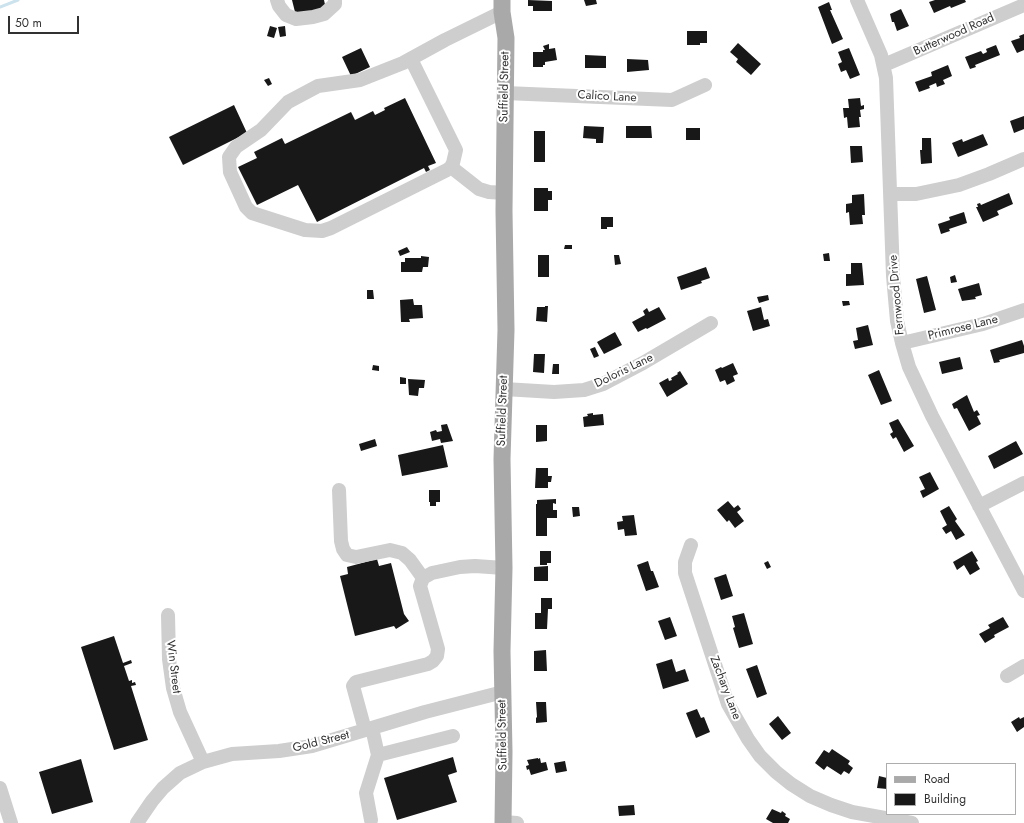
<!DOCTYPE html>
<html>
<head>
<meta charset="utf-8">
<style>
	body { margin:0 }
	#map { position:relative; width:1024px; height:823px; overflow:hidden; background:#fff; font-family:Jost,sans-serif }
	canvas { display:block }
	.legend { position:absolute; left:886px; top:763px; width:130px; height:52px; box-sizing:border-box; background:#fff; border:1px solid #adadad; margin:0; padding:5px 7px; list-style:none; font-size:12px; color:#313131 }
	.legend li { display:flex; align-items:center; gap:8px; height:20px }
	.legend b { width:20px; border:1px solid #adadad }
	.scale { position:absolute; left:8px; top:16px; width:71px; height:18px; box-sizing:border-box; border:2px solid #313131; border-top:0; padding-left:5px; font-size:12px; line-height:14px; white-space:nowrap; color:#313131; -webkit-text-stroke:3px #fff; paint-order:stroke }
</style>
</head>
<body>
<div id="map">
<canvas width="1024" height="823"></canvas>
<ul class="legend">
<li><b style="height:5px;background:#a9a9a9"></b>Road</li>
<li><b style="height:11px;background:#181818"></b>Building</li>
</ul>
<div class="scale">50 m</div>
</div>
<script>
const context = document.querySelector('canvas').getContext('2d');
context.lineJoin = 'round';
function shape(rows) {
  const path = new Path2D();
  for (const r of rows) {
    path.moveTo(r[0], r[1]);
    for (let i = 2; i < r.length; i += 2) path.lineTo(r[i], r[i + 1]);
  }
  return path;
}
function trace(path, color, width, dash) {
  context.strokeStyle = color;
  context.lineWidth = width;
  context.lineCap = dash ? 'butt' : 'round';
  context.setLineDash(dash || []);
  context.stroke(path);
}
function paint(path, color) {
  context.fillStyle = color;
  context.fill(path, 'evenodd');
}
function write(font, color, halo, rows, align = 'center') {
  context.font = font + ' Jost,sans-serif';
  context.lineWidth = 4;
  context.setLineDash([]);
  context.textBaseline = 'middle';
  context.strokeStyle = halo;
  context.fillStyle = color;
  for (const [text, x, y, turn = 0] of rows) {
    context.save();
    context.translate(x, y);
    context.rotate((+turn || 0) * Math.PI / 180);
    context.textAlign = isNaN(turn) ? turn : align;
    if (halo) context.strokeText(text, 0, 0);
    context.fillText(text, 0, 0);
    context.restore();
  }
}
trace(shape([
	[0,7,18,0]
]), '#cce2ed', 3);
paint(shape([
	[292,0,324,0,326,9,296,16],
	[528,0,552,1,552,11,533,11,533,6,528,6],
	[584,0,596,0,597,4,586,6],
	[935,0,965,0,966,2,951,8,950,6,934,13,929,2],
	[829,2,832,10,830,10,843,39,832,44,818,7],
	[901,9,909,26,897,31,894,22,892,22,890,14],
	[270,26,277,28,274,38,267,36],
	[285,26,286,36,280,37,278,27],
	[687,31,707,31,707,43,700,43,700,45,687,45],
	[1024,34,1024,50,1017,53,1011,41,1020,38,1019,36],
	[738,43,761,64,751,75,736,62,738,59,730,52],
	[549,44,549,49,555,48,557,60,545,62,545,65,543,65,543,67,533,67,533,52,543,52,543,50,545,50,543,46],
	[996,45,1000,55,975,65,976,67,970,69,965,57,981,51,983,54,987,52,986,49],
	[361,48,370,67,351,76,342,57],
	[849,48,860,75,850,79,846,70,841,72,838,64,842,62,838,52],
	[585,55,606,56,606,68,585,68],
	[627,59,648,60,649,70,627,72],
	[948,65,952,76,943,80,945,84,937,87,936,83,929,86,930,88,919,92,915,82,932,76,931,72],
	[269,78,272,84,268,86,264,80],
	[405,98,436,163,428,166,430,170,426,172,424,168,317,222,298,185,257,205,238,167,257,158,254,152,282,138,285,144,351,112,355,120,373,111,375,115,385,110,384,108],
	[860,98,861,106,864,105,864,109,860,110,861,117,859,117,860,127,848,128,847,117,844,118,843,108,849,108,848,99],
	[234,105,247,133,183,165,169,137],
	[1024,116,1024,129,1014,133,1010,121],
	[584,126,604,127,603,143,596,143,596,139,583,138],
	[626,126,651,126,652,138,626,138],
	[686,128,700,128,700,140,686,140],
	[534,131,545,131,545,162,534,162],
	[983,134,988,145,958,157,952,143,962,139,963,142],
	[922,138,931,138,932,163,921,164,920,150,922,150],
	[850,146,862,146,863,162,851,163],
	[534,188,548,188,548,191,552,191,552,200,548,200,548,211,534,211],
	[1009,193,1013,204,997,211,999,215,983,222,976,207,978,207,977,204,980,203,981,205],
	[864,194,865,215,862,215,863,224,850,225,849,212,846,213,846,204,852,203,852,195],
	[964,212,967,223,949,229,950,231,941,234,938,224,950,220,949,217],
	[601,217,613,217,613,227,607,227,607,229,601,229],
	[565,245,572,245,572,249,564,249],
	[407,247,410,252,400,256,398,251],
	[829,253,830,261,824,261,823,254],
	[538,255,549,255,549,277,538,277],
	[614,255,619,255,621,264,615,265],
	[421,256,429,257,428,267,423,267,422,272,401,272,401,262,405,262,405,258,421,258],
	[851,263,862,263,864,285,846,286,846,274,851,274],
	[706,267,710,278,701,281,702,283,681,290,677,277],
	[955,275,957,282,951,283,950,277],
	[927,276,936,310,924,313,916,279],
	[979,283,982,295,975,297,976,299,962,301,958,289],
	[367,290,373,290,374,299,367,299],
	[768,295,769,300,759,303,757,297],
	[413,299,414,305,422,305,423,318,409,319,410,322,401,322,400,300],
	[842,301,849,301,850,305,843,306],
	[545,306,548,306,547,322,536,321,537,307,545,307],
	[659,307,666,319,647,329,646,328,638,332,632,322,645,315,643,311,647,308,649,312],
	[761,307,764,320,768,319,770,326,753,331,747,311],
	[868,325,873,345,855,349,853,341,858,340,856,328],
	[615,332,622,345,604,354,597,342],
	[1022,340,1024,346,1024,353,999,360,1000,362,994,363,990,350],
	[595,347,599,356,594,358,590,349],
	[534,354,545,354,544,373,533,372],
	[960,357,963,369,942,374,939,362],
	[733,363,738,374,733,376,735,381,727,385,725,380,720,382,715,370,721,367,722,368],
	[553,364,559,364,559,374,552,374],
	[373,365,379,366,379,371,372,370],
	[879,370,892,401,881,405,868,375],
	[680,371,688,384,667,397,659,383,668,378,669,381,672,380,671,378,678,374,677,373],
	[400,377,406,378,406,384,400,384],
	[408,379,425,380,424,388,419,388,418,396,409,395],
	[967,395,974,412,977,410,980,415,977,416,981,424,969,431,957,408,954,409,952,404],
	[593,413,593,415,603,414,604,425,584,427,583,417,588,416,587,414],
	[898,419,914,446,904,452,896,437,893,439,890,434,893,432,889,423],
	[447,424,453,441,441,443,440,439,432,441,430,432,436,430,437,432,442,431,441,425],
	[536,425,547,425,547,441,536,442],
	[375,439,377,446,361,451,359,444],
	[1016,441,1023,454,994,469,988,456],
	[443,445,448,467,402,476,398,455],
	[536,468,548,468,548,476,552,476,551,482,548,482,548,488,535,488],
	[930,472,939,489,923,498,920,491,925,489,919,477],
	[429,490,440,490,440,502,436,502,436,506,430,506,430,502,429,502],
	[556,499,556,504,553,503,553,510,557,510,557,518,547,518,547,536,536,536,536,504,537,504,537,500],
	[728,501,734,508,738,505,741,509,737,512,744,521,735,528,729,520,727,522,717,510],
	[949,506,957,519,955,521,965,535,956,540,951,531,946,534,942,528,947,525,940,511],
	[572,507,579,507,580,516,573,517],
	[634,515,637,535,625,536,624,529,618,530,617,522,623,521,622,516],
	[540,551,551,551,551,563,547,563,547,565,540,565],
	[972,551,978,561,976,562,980,569,970,575,964,565,957,570,953,562],
	[377,559,379,566,391,563,404,614,409,621,396,629,394,626,355,636,340,576,348,574,347,567],
	[648,561,651,571,653,571,659,587,646,591,637,565],
	[768,561,771,567,767,569,764,563],
	[548,566,548,581,534,581,534,567],
	[726,574,733,596,721,600,714,578],
	[541,598,552,598,552,609,548,609,547,629,535,629,535,613,541,613],
	[744,613,753,644,739,648,733,628,735,627,732,616],
	[670,617,677,636,665,640,658,621],
	[1003,617,1009,627,994,635,995,637,985,643,979,634,990,628,988,625],
	[114,636,123,663,131,660,132,663,124,666,129,681,132,680,132,683,135,682,136,685,131,686,148,740,114,750,81,647],
	[546,650,547,671,534,671,534,651],
	[672,659,676,672,685,669,689,681,663,689,656,664],
	[757,665,767,694,757,698,746,669],
	[536,702,546,702,547,722,536,723,536,718,537,717],
	[697,709,701,718,704,717,710,732,696,738,686,713],
	[778,716,791,733,782,740,769,724],
	[1019,717,1020,719,1024,717,1024,727,1017,732,1011,722],
	[832,749,850,761,848,764,853,768,849,774,844,771,841,775,827,766,824,770,815,763,824,750,829,753],
	[453,757,457,772,448,775,457,802,397,820,384,778],
	[538,758,538,759,540,758,541,763,546,762,548,770,531,775,529,769,527,770,526,766,529,765,527,760],
	[81,759,93,802,52,814,39,772],
	[565,761,567,771,556,773,554,763],
	[879,776,887,778,887,789,877,788],
	[634,805,635,815,619,816,618,806],
	[772,809,781,813,782,811,786,814,785,816,790,819,788,823,773,823,766,819]
]), '#181818');
trace(shape([
	[277,0,279,6,286,15,296,19,313,17,324,14,335,4,335,0],
	[857,0,881,55,886,78,893,276,897,321,902,343,909,367,932,416,1024,591],
	[411,59,456,150,453,163,451,167,447,170,331,228,322,231,305,230,252,213,246,207,230,172,229,157,236,147,261,130,288,102,318,86,360,80,403,63,445,40,502,12],
	[884,65,1024,5],
	[505,93,672,100,705,85],
	[451,167,479,189,489,192,504,193],
	[891,194,916,194,959,185,989,174,1024,159],
	[902,343,983,324,1024,310],
	[504,389,554,392,584,390,603,384,643,363,711,323],
	[339,490,341,541,343,549,347,555,356,557,390,550,402,553,410,560,423,578],
	[979,506,1024,483],
	[691,545,685,562,685,573,728,704,748,739,760,756,776,772,791,784,810,796,831,805,852,812,912,823],
	[168,615,169,659,173,688,180,712,203,762],
	[1007,676,1024,666],
	[372,728,378,755,453,736],
	[365,730,353,686,356,682,428,664,433,661,437,656,438,649,420,586,423,578,432,573,460,567,475,566,504,568],
	[0,788,11,823],
	[371,820,366,793,378,755],
	[503,822,517,823],
	[137,823,152,801,163,788,180,773,203,762,232,754,279,751,312,746,425,712,503,692]
]), '#cecece', 14);
trace(shape([
	[502,0,502,12,506,38,504,211,506,330,502,459,504,568,502,651,504,752,503,823]
]), '#a9a9a9', 17);
write('12px', '#313131', '#fff', [
	["Butterwood Road",954,35,-24],
	["Suffield Street",505,87,-89],
	["Calico Lane",607,97,3],
	["Fernwood Drive",897,295,-95],
	["Primrose Lane",963,328,-14],
	["Doloris Lane",624,371,-26],
	["Suffield Street",503,411,-88],
	["Win Street",173,667,83],
	["Zachary Lane",725,688,69],
	["Suffield Street",503,735,-91],
	["Gold Street",321,742,-14]
]);
</script>
</body>
</html>
